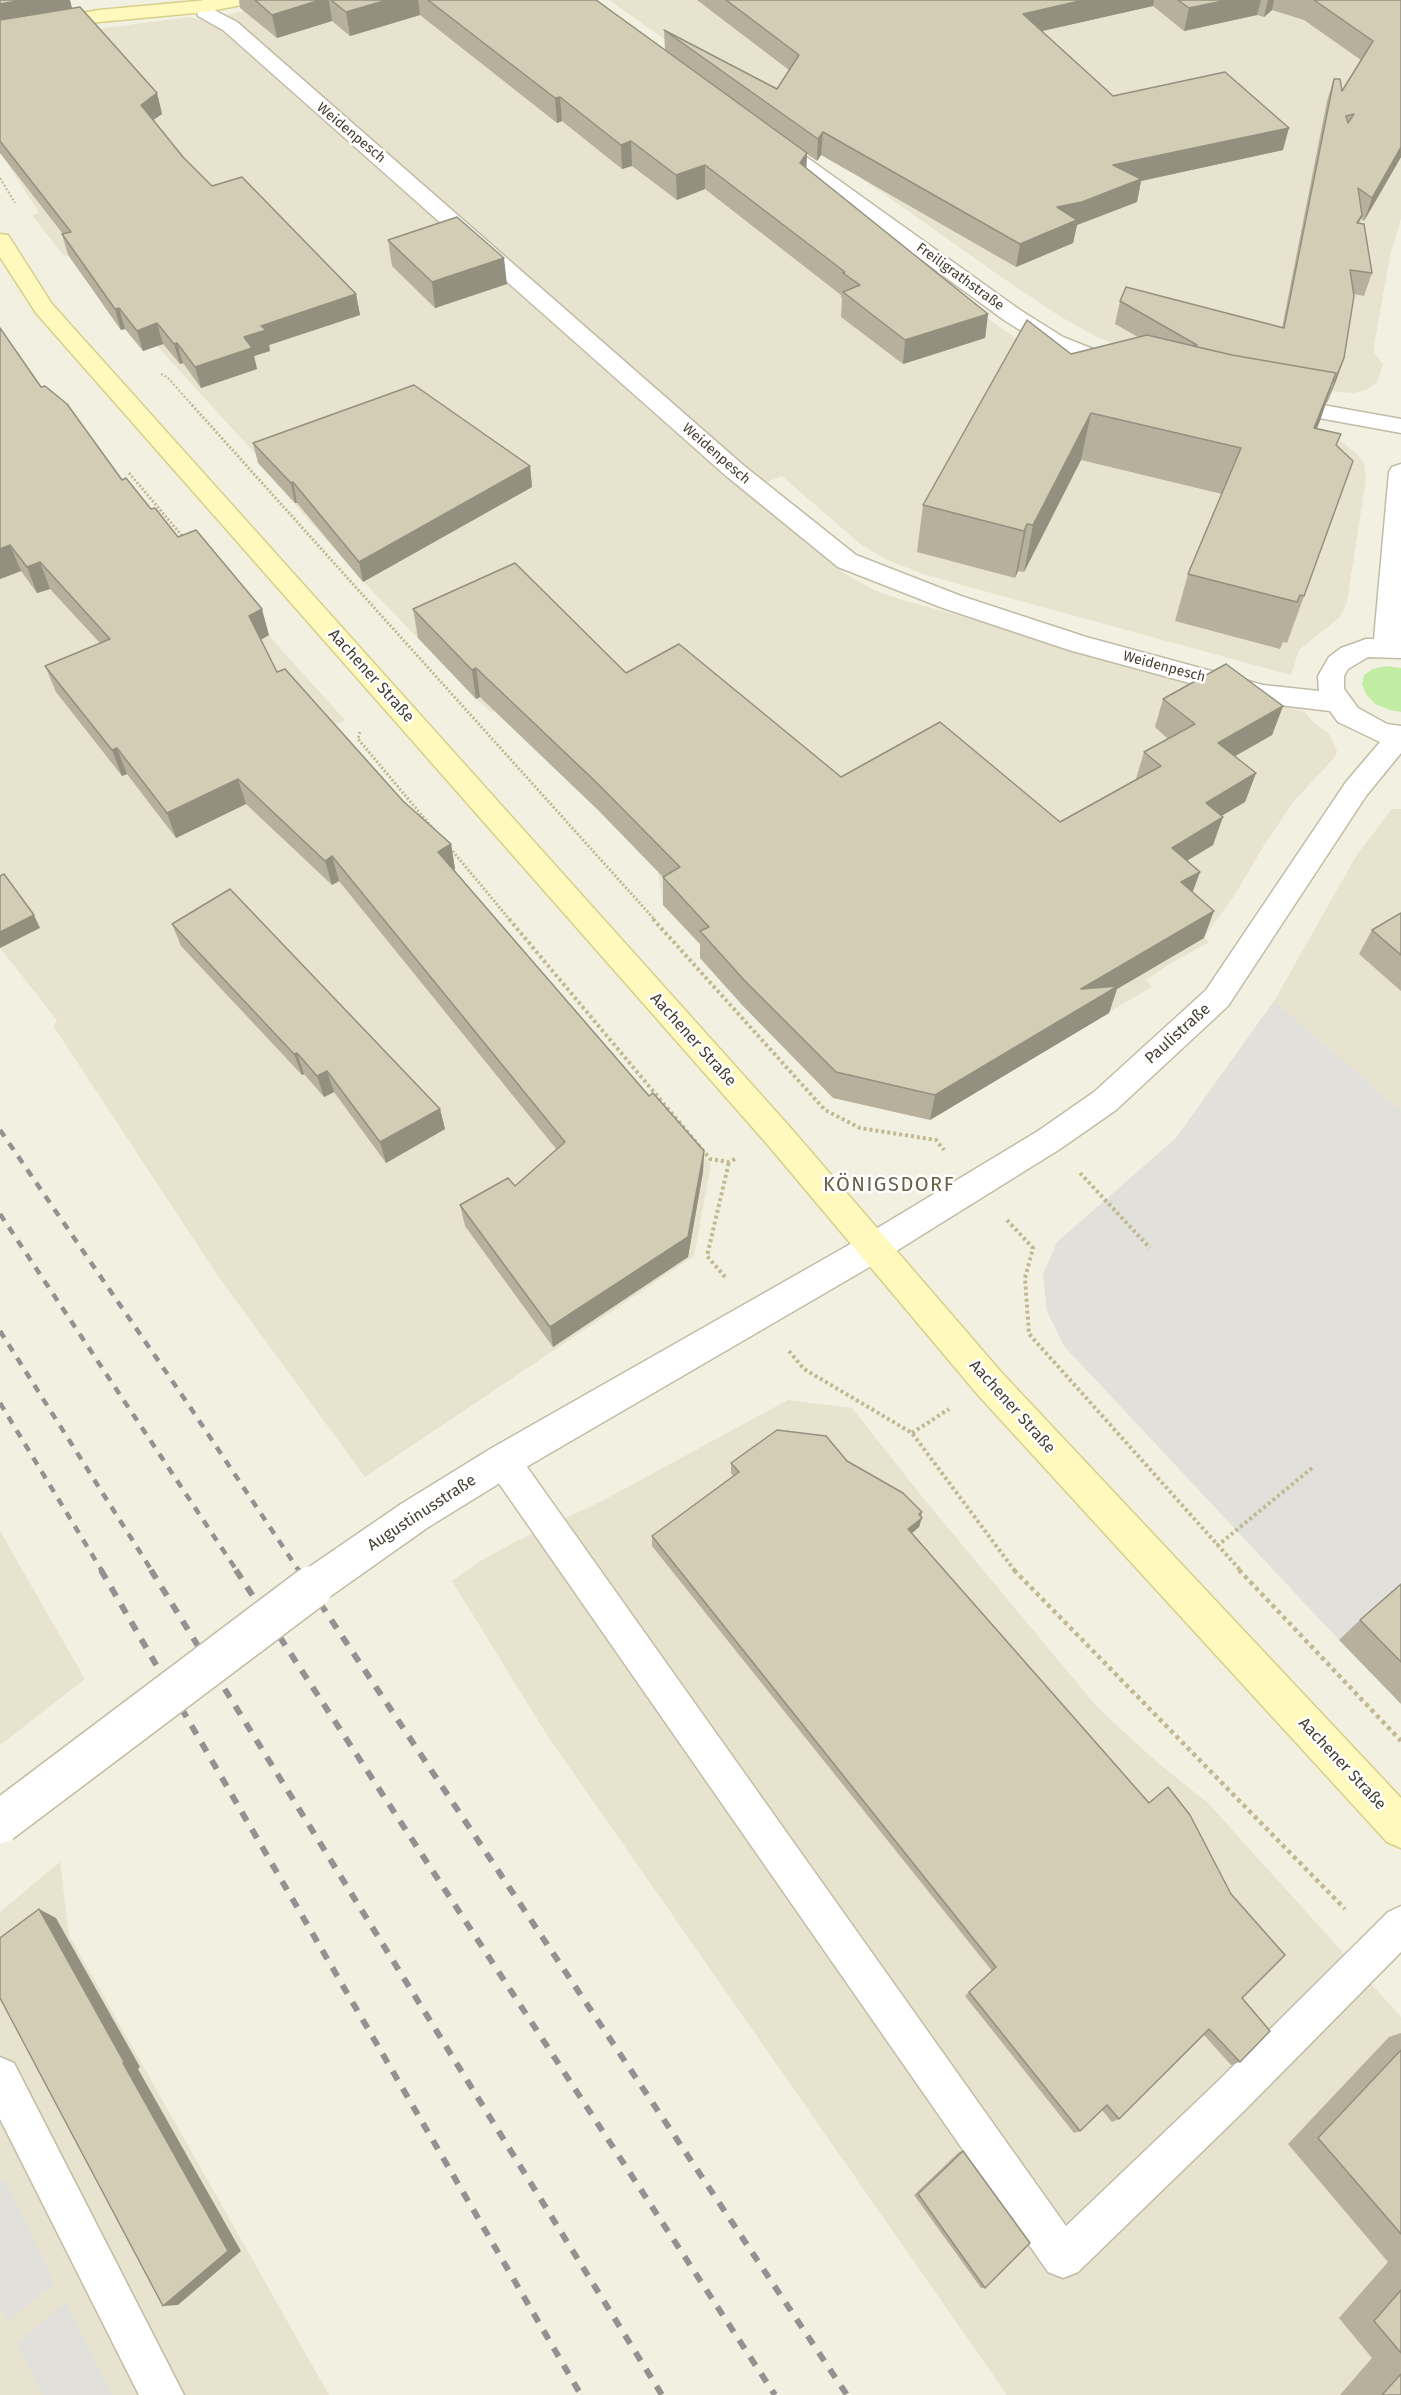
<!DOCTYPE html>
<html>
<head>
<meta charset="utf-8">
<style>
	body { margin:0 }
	canvas { display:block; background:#f2f0e0 }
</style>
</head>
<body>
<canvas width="1401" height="2395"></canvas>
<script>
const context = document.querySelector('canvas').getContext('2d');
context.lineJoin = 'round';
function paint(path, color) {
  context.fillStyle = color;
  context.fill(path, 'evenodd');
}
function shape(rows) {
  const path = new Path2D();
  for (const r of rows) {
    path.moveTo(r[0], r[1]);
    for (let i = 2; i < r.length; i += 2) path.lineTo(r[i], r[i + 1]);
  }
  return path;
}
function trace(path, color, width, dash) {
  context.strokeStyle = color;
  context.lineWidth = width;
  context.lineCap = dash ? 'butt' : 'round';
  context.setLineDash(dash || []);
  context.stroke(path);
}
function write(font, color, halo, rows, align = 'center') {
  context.font = font + ' "Fira Sans",sans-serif';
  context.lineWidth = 5;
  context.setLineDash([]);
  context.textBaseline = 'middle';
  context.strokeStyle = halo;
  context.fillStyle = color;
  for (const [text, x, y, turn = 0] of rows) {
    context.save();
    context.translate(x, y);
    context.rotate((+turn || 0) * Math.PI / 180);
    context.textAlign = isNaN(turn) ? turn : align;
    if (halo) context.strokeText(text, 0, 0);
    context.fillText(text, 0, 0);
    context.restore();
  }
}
paint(shape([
	[290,0,547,0,1005,331,1050,358,1336,437,1359,456,1364,464,1366,478,1347,602,1340,617,1299,650,1291,675,984,591,923,574,885,559,859,543,782,476,762,484,223,16],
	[609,0,1335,0,1401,20,1401,218,1390,256,1374,346,1374,353,1383,364,1377,383,1366,390,1353,393,1310,389,1130,350,1097,337,1061,317,1010,283],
	[190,17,216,24,228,32,420,202,424,208,843,569,840,571,874,590,899,599,1305,712,1313,722,1329,734,1337,751,1335,757,1294,801,1263,847,1234,896,1204,937,1209,942,1171,963,1146,980,1152,987,1102,1016,1071,1025,1077,1032,1027,1062,1020,1055,994,1071,1000,1078,947,1109,941,1102,819,1071,811,1075,769,1032,777,1028,663,905,658,871,598,810,494,711,491,712,476,699,361,579,267,473,262,461,157,346,143,351,125,329,120,330,70,255,64,256,32,215,39,213,0,152,89,30],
	[0,340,134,505,204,556,278,646,345,720,328,728,396,814,455,869,443,877,531,965,542,972,711,1165,694,1256,365,1477,218,1276,54,1027,57,1020,0,948],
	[1392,809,1401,809,1401,1110,1274,1001,1358,853],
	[788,1400,852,1408,924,1499,1098,1708,1158,1763,1208,1803,1401,2017,1401,2395,1007,2395,547,1735,452,1581,480,1561,519,1540,602,1501],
	[0,1531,85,1679,0,1745],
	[60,1862,69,1935,329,2395,0,2395,0,1912]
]), '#e7e3ce');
paint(shape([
	[1386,666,1401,668,1401,712,1390,710,1375,704,1366,694,1362,684,1364,675,1373,669]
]), '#c0eca4');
paint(shape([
	[1274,1001,1401,1110,1401,1586,1339,1640,1064,1346,1047,1311,1043,1275,1057,1242,1176,1138],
	[4,2177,55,2283,7,2322,0,2309,0,2180],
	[66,2302,66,2303,112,2395,42,2395,17,2343]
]), '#e2e0da');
const lane = shape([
	[503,1446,515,1450,1066,2226,1216,2083,1388,1912,1401,1906,1401,1952,1244,2111,1078,2272,1063,2278,1048,2272,491,1472,487,1461,491,1450,503,1446],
	[0,2057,14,2063,184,2395,139,2395,0,2119,0,2057]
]);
const street = shape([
	[205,0,212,2,214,10,237,22,743,465,856,555,961,596,1086,637,1263,685,1319,691,1318,676,1329,657,1341,648,1366,639,1374,639,1389,472,1392,467,1401,464,1401,658,1368,657,1348,669,1344,676,1344,689,1358,708,1387,724,1401,726,1401,753,1366,796,1228,1006,1116,1110,1060,1149,885,1258,516,1473,427,1528,325,1600,312,1605,299,1600,293,1587,299,1574,401,1504,490,1449,861,1238,1038,1131,1094,1092,1206,990,1346,782,1380,742,1338,722,1330,711,1263,703,1069,650,943,608,838,567,725,475,223,30,198,16,196,6,198,2,205,0],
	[770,134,777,136,1020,310,1063,337,1128,363,1131,368,1128,373,1120,375,1112,373,1047,347,1004,320,763,144,760,140,763,136,770,134],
	[1278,397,1401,419,1401,433,1270,409,1266,404,1270,399,1278,397]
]);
const secondary = shape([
	[208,0,249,0,247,4,205,12,99,22,0,39,0,27,99,10,208,0],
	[0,234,8,235,52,304,789,1126,1002,1373,1401,1798,1401,1848,1387,1842,978,1395,767,1144,36,313,0,257,0,234]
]);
trace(lane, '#c1bca5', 3);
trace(street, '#c1bca5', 3);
trace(secondary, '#d7cf8a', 3);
trace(shape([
	[0,178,15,203],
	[161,374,167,377,193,406]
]), '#c2b892', 2, [2, 2]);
trace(shape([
	[192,405,655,920],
	[129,473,184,538],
	[360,732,358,739,435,831],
	[450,848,510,920]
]), '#c2b892', 3, [2, 2]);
trace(shape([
	[509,919,710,1159,729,1162,737,1158],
	[653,919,825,1110,860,1128,936,1140,944,1150],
	[1080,1173,1150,1248],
	[1007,1220,1033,1248,1025,1278,1029,1334,1241,1571],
	[725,1277,707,1256,729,1162],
	[789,1351,804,1369,912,1433,1015,1571],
	[912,1433,949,1409],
	[1217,1546,1312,1468]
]), '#c2b892', 4, [3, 3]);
trace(shape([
	[1014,1570,1345,1909],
	[1239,1570,1401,1741]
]), '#c2b892', 4.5, [4, 4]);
paint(lane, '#fff');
paint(street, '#fff');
paint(secondary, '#fff9be');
trace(shape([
	[0,1130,188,1404,299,1571],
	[0,1214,237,1571],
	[0,1331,152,1571],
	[0,1403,102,1571]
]), '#929292', 4.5, [8, 8]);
trace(shape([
	[101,1570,581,2395],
	[151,1570,662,2395],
	[236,1570,775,2395],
	[298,1570,847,2395]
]), '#929292', 6, [10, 10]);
const streetBridge = shape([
	[0,1822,312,1587]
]);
trace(streetBridge, '#c1bca5', 45, []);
trace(streetBridge, '#fff', 42);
paint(shape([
	[0,0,72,8,157,93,162,114,153,120,183,157,212,186,356,294,360,315,269,345,270,351,254,356,257,369,201,388,183,363,180,364,163,344,143,351,125,329,121,330,68,255,62,234,63,234,0,153],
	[239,0,596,0,665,50,664,30,777,89,789,70,697,0,1401,0,1401,157,1364,221,1361,219,1359,223,1372,273,1364,296,1354,294,1344,358,1336,381,1327,403,1326,403,1317,428,1353,461,1287,643,1283,642,1280,649,1175,621,1188,574,1222,494,1081,460,1024,572,1018,571,1015,578,917,552,923,505,1071,354,1138,337,1115,324,1120,301,1282,328,1327,101,1334,79,1342,91,1361,60,1304,20,1272,10,1264,17,1257,15,1184,31,1153,6,1042,31,1113,96,1283,150,1141,181,1137,202,1077,225,1073,243,1016,267,821,155,817,161,807,154,806,168,988,314,985,338,903,364,841,317,842,298,841,297,841,295,705,189,677,200,632,166,622,169,562,121,557,123,420,15,350,36,332,21,277,38,240,8],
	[388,240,507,284,435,308,392,266],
	[0,328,41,387,122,480,178,537,269,635,261,640,277,672,403,801,451,844,455,869,454,870,649,1096,704,1151,703,1172,688,1257,553,1347,465,1226,460,1205,515,1186,557,1150,339,881,332,885,246,804,176,838,127,774,122,776,56,692,45,666,100,643,50,589,37,593,21,571,0,579],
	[253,443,530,466,532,487,363,582,297,503,295,503,258,463],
	[413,609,626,673,841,777,1060,822,1136,779,1144,752,1168,739,1155,727,1163,699,1283,706,1272,735,1235,756,1256,773,1245,802,1221,816,1213,845,1187,861,1200,872,1192,892,1204,938,1117,989,1109,1013,930,1120,833,1098,743,1006,700,958,700,944,663,905,663,877,598,810,480,697,476,699,418,638],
	[1401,913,1401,991,1359,954,1372,930],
	[172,924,440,1109,445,1129,386,1163,334,1092,324,1097,304,1074,302,1075,181,946],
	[847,1461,922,1512,919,1527,912,1533,1242,1998,1240,2062,1231,2065,1204,2035,1119,2119,1112,2122,1102,2110,1080,2131,1074,2133,965,1996,992,1971,652,1546,652,1536,733,1476,731,1473,731,1463],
	[1401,1584,1401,1704,1339,1640,1360,1620],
	[1401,2033,1401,2395,1340,2395,1372,2358,1339,2318,1388,2262,1288,2144,1389,2037],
	[963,2151,985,2288,981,2288,914,2195,959,2152]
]), '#b6b09c');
paint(shape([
	[23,0,70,0,73,12,0,25,0,4],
	[320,0,329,0,332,21,277,38,272,15],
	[387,0,418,0,420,15,350,36,346,12],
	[1084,0,1154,0,1153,6,1020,36,1023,14],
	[1228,0,1261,0,1257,15,1184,31,1189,8],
	[1268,0,1274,0,1272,10,1264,17],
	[157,93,162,114,146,125,141,105],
	[560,97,562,121,557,123,555,98],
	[1289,128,1283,150,1141,181,1137,202,1077,225,1073,243,1016,267,1020,244,1057,207,1113,165],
	[823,132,821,155,817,161,818,139],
	[631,141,632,166,622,169,621,145],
	[1401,147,1401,157,1364,221,1372,198],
	[807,153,806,177,800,163],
	[705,165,705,189,677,200,676,175],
	[504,258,507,284,435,308,432,282],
	[356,294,360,315,269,345,270,351,254,356,257,369,201,388,195,367,261,326],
	[119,308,125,329,121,330,115,309],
	[988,314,985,338,903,364,905,340],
	[157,323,163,344,143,351,137,331],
	[177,343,183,363,180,364,174,344],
	[1344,358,1336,381,1327,403,1335,380],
	[1336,373,1320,421,1298,475,1314,428],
	[1091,413,1081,460,1024,572,1033,525],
	[530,466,532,487,363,582,359,562],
	[293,482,297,503,295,503,291,483],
	[1027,524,1018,571,1015,578,1024,531],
	[10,545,21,571,0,579,0,549],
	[40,562,50,589,37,593,27,567],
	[262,609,269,635,256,642,249,616],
	[476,668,480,697,476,699,472,670],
	[1283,706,1272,735,1209,771,1218,743],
	[117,748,127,774,122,776,112,750],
	[1256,773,1245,802,1196,831,1206,803],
	[238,779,246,804,176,838,167,813],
	[1223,817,1213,845,1163,875,1172,848],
	[451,844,455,869,443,877,438,852],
	[332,856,339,881,332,885,325,861],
	[1200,872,1190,899,1181,882],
	[1214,911,1204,938,1117,989,1109,1013,930,1120,935,1095,1081,989],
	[34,915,40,928,0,948,0,932],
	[297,1053,304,1074,302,1075,294,1054],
	[327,1071,334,1092,324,1097,317,1076],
	[440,1109,445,1129,386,1163,380,1142],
	[704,1151,703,1172,688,1257,553,1347,550,1327],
	[922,1512,919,1520,922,1518,919,1527,905,1539,908,1529],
	[39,1909,56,1918,140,2067,138,2069,241,2251,178,2305,163,2306,123,2063]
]), '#94907f');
const building = shape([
	[0,0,23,0,0,4,0,0],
	[255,0,320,0,272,15,255,0],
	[331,0,387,0,346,12,331,0],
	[428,0,596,0,807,153,800,163,988,314,905,340,843,292,860,285,843,273,845,272,705,165,676,175,631,141,621,145,560,97,555,98,428,0],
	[726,0,1084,0,1023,14,1113,96,1225,72,1289,128,1113,165,1141,179,1082,202,1057,207,1077,220,1020,244,823,132,818,139,664,30,777,89,799,55,726,0],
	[1178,0,1228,0,1189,8,1178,0],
	[1314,0,1401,0,1401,147,1372,198,1358,188,1362,215,1357,223,1364,224,1372,273,1350,270,1354,296,1344,358,1335,380,1333,380,1336,373,1232,355,1193,346,1197,345,1120,301,1126,287,1284,328,1334,79,1340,79,1342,91,1373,41,1314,0],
	[1354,114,1348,123,1346,116,1354,114],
	[80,7,157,93,141,105,183,157,212,186,242,177,356,294,261,326,266,330,244,337,252,348,195,367,177,343,174,344,157,323,137,331,119,308,115,309,62,234,71,232,0,141,0,20,80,7],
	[457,217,504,258,432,282,388,240,457,217],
	[1027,320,1071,354,1147,335,1232,355,1336,373,1314,428,1341,434,1336,445,1353,461,1304,596,1300,595,1297,602,1188,574,1241,448,1091,413,1033,525,1027,524,1024,531,923,505,1027,320],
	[0,328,41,387,45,386,67,404,122,480,126,478,151,509,155,508,178,537,196,530,262,609,249,616,277,672,285,669,403,801,451,844,438,852,649,1096,653,1093,704,1151,688,1237,550,1327,460,1205,508,1178,515,1186,565,1142,332,856,325,861,238,779,167,813,117,748,112,750,45,666,110,639,40,562,27,567,10,545,0,549,0,328],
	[414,385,530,466,359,562,293,482,291,483,253,443,414,385],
	[515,563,626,673,679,644,841,777,940,722,1060,822,1161,766,1144,752,1195,724,1163,699,1226,664,1283,706,1218,743,1256,773,1206,803,1223,817,1172,848,1200,872,1181,882,1214,911,1081,989,1118,986,935,1095,836,1072,744,980,700,931,709,927,663,877,680,867,596,782,476,668,472,670,413,609,515,563],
	[4,874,34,915,0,932,0,876,4,874],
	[230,889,440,1109,380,1142,327,1071,317,1076,297,1053,294,1054,172,924,230,889],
	[1401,913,1401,955,1372,930,1401,913],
	[777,1430,826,1436,847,1461,903,1493,922,1512,919,1514,922,1518,908,1529,1149,1803,1168,1787,1190,1815,1231,1894,1285,1955,1242,1998,1270,2031,1240,2062,1209,2029,1119,2119,1107,2105,1080,2131,969,1992,996,1967,652,1536,739,1472,731,1463,777,1430],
	[1401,1584,1401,1662,1360,1620,1401,1584],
	[39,1909,124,2062,123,2063,228,2251,163,2306,0,1998,0,1938,39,1909],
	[1401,2050,1401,2234,1318,2138,1401,2050],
	[963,2151,1030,2243,985,2288,918,2194,963,2151],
	[1401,2290,1401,2353,1374,2321,1401,2290],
	[1401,2374,1401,2395,1382,2395,1401,2374]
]);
paint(building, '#d4cdb5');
trace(building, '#94907f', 1.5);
write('14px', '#443f31', '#fff', [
	["Weidenpesch",351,133,40],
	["Freiligrathstraße",960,277,36],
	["Weidenpesch",716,454,41],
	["Weidenpesch",1164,667,15]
]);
write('16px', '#443f31', '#fff', [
	["Aachener Straße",371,676,48],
	["Paulistraße",1178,1034,-42],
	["Aachener Straße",693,1040,48],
	["Aachener Straße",1012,1407,48],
	["Augustinusstraße",422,1513,-33],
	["Aachener Straße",1342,1764,47]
]);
context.letterSpacing = '1.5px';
write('20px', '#686047', '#fff', [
	["KÖNIGSDORF",889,1185]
]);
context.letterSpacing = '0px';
</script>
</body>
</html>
